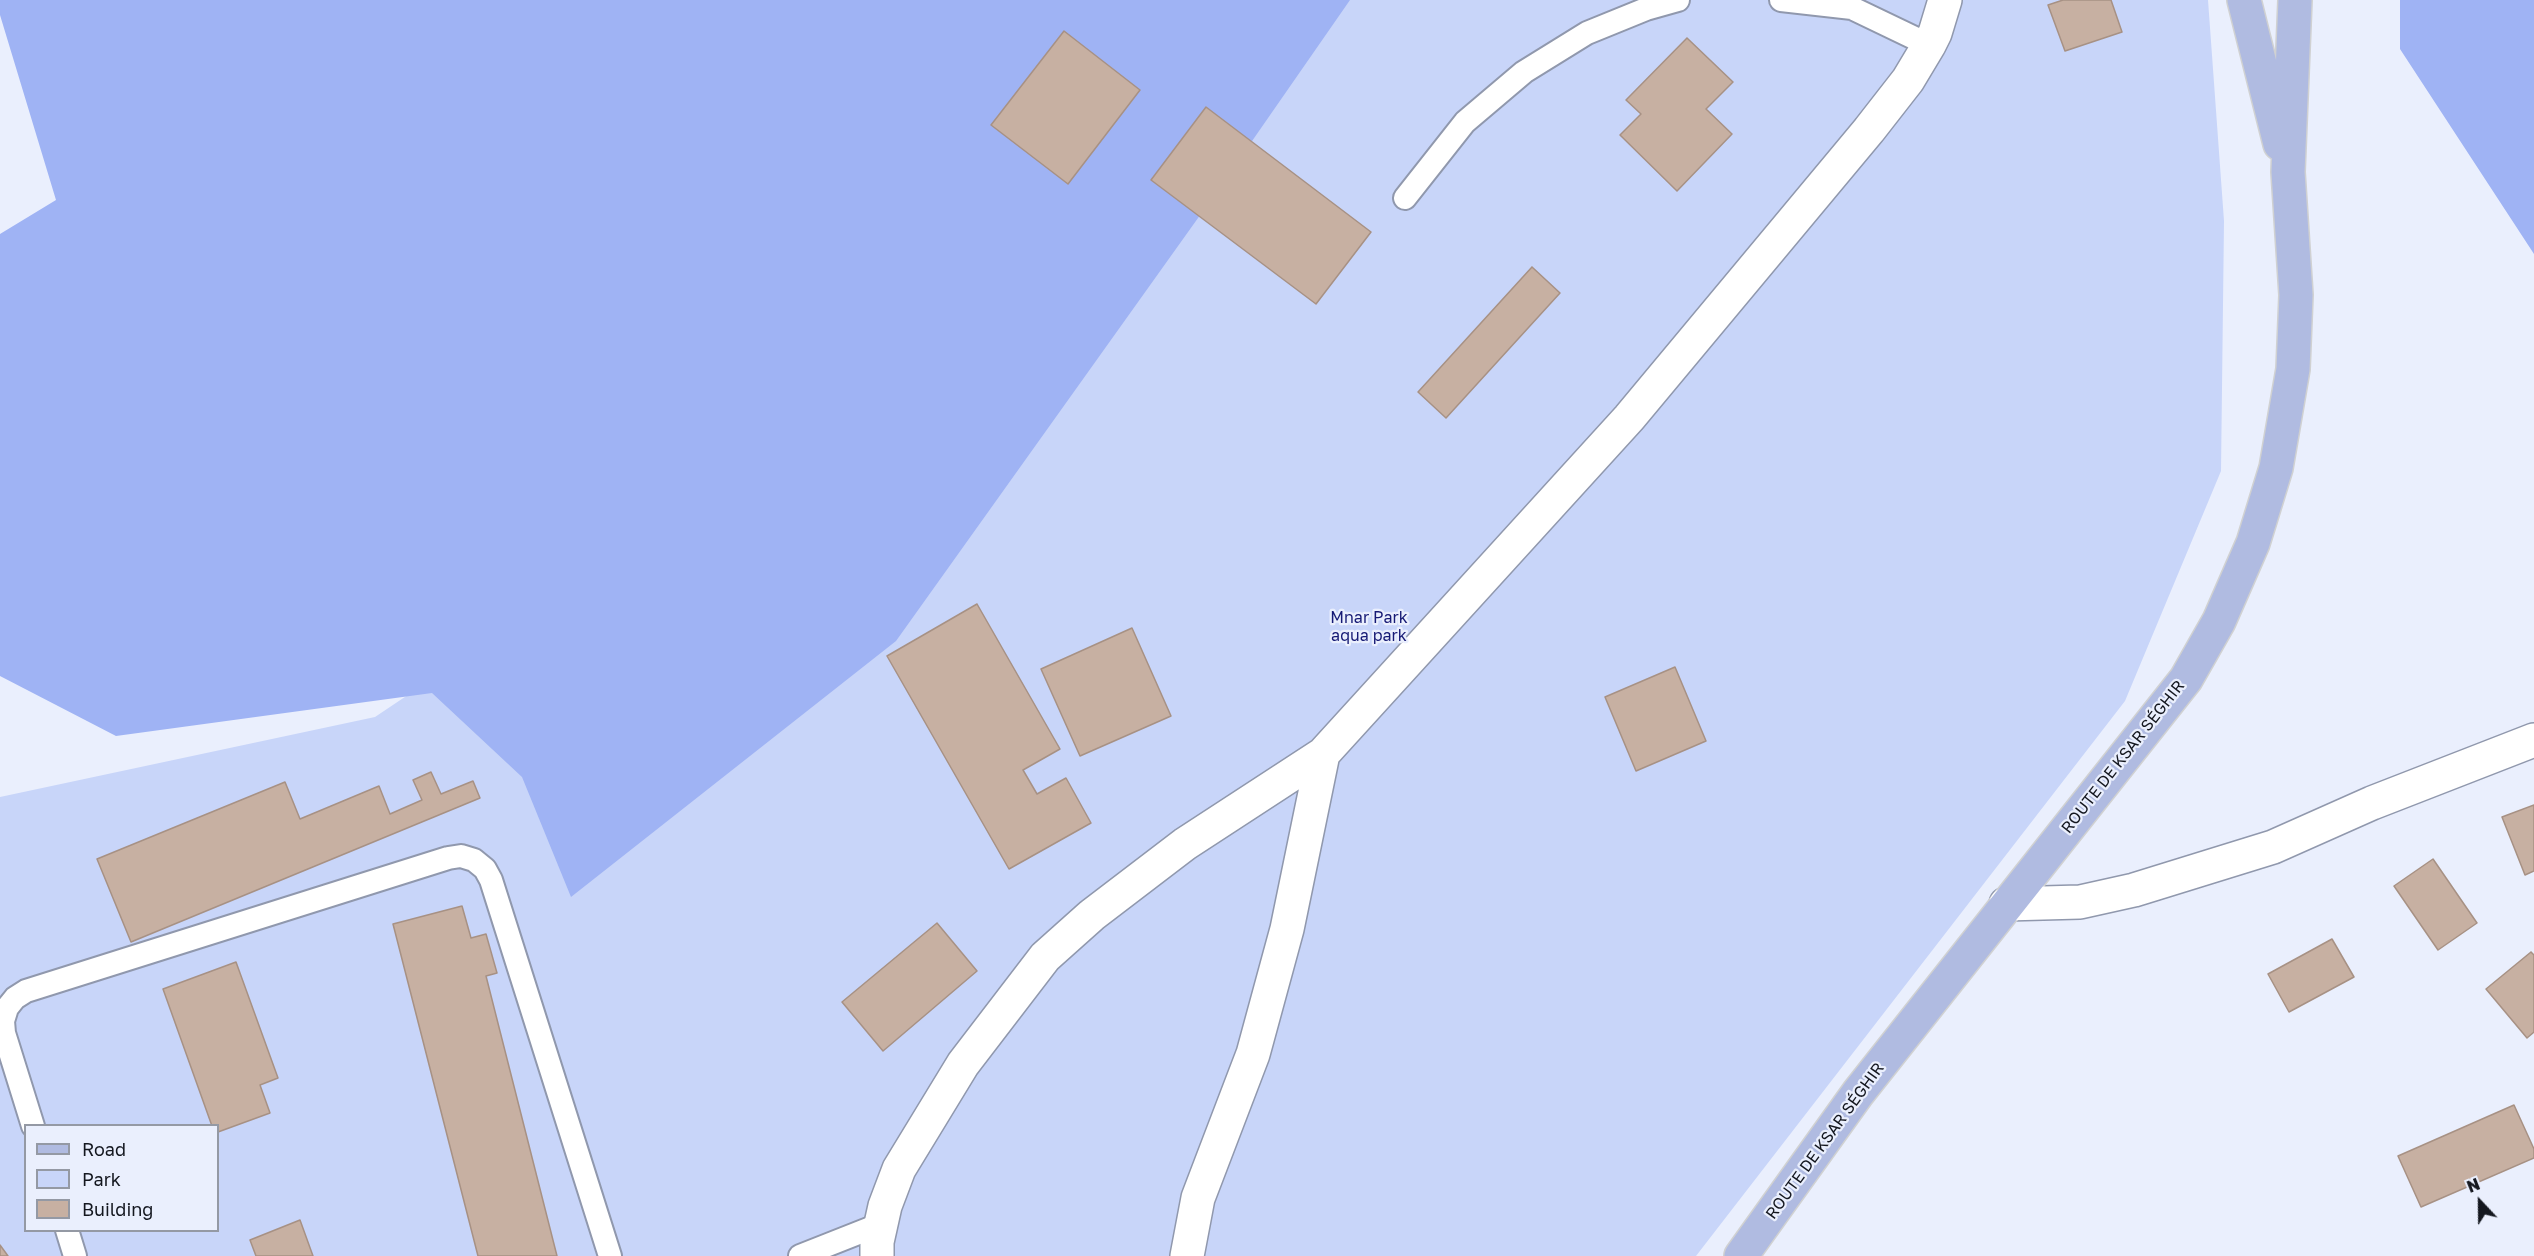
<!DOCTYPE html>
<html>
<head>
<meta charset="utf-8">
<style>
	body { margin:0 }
	#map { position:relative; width:2534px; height:1256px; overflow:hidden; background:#eaeffd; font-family:"Golos Text",sans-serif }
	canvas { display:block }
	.legend { position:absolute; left:24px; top:1124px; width:195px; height:108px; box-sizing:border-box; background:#eaeffd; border:2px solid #9499a4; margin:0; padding:8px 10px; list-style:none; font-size:18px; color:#14171f }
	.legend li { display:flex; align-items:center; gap:12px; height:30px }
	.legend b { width:30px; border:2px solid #9499a4 }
	.north { position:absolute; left:2450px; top:1172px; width:60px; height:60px; -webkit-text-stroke:4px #eaeffd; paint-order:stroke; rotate:338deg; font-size:16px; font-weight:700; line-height:24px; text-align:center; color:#14171f }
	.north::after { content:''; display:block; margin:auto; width:21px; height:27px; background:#14171f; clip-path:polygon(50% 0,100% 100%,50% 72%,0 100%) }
</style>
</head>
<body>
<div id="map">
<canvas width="2534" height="1256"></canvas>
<ul class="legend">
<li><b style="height:8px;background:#b0bbe1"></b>Road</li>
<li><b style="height:16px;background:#c8d5f9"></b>Park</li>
<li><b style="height:16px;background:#c7b0a2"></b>Building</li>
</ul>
<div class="north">N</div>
</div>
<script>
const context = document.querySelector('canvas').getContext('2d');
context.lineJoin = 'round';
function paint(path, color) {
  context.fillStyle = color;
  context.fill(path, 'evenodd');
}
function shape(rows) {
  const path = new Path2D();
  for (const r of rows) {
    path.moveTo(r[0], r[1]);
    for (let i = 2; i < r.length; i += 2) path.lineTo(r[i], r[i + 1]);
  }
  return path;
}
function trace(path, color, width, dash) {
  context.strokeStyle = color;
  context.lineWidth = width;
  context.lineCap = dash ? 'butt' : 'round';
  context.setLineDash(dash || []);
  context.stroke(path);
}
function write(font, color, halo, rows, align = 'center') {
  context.font = font + ' "Golos Text",sans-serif';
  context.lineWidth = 4.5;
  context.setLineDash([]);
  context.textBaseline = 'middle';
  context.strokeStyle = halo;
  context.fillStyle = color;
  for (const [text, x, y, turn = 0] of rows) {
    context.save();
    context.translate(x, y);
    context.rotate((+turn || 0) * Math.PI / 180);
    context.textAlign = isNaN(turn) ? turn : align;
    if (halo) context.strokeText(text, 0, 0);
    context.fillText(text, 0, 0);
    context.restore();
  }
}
paint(shape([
	[964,0,2208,0,2224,221,2221,471,2125,701,1696,1256,0,1256,0,797,375,717,542,605],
	[26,1126,218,1126,218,1230,26,1230]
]), '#c8d5f9');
paint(shape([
	[0,0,1350,0,1218,190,896,641,571,897,522,777,432,693,116,736,0,676,0,234,56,200,0,15],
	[2400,0,2534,0,2534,254,2400,49]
]), '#9fb3f4');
const building = shape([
	[2063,0,2111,0,2122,32,2065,51,2048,5,2063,0],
	[1064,31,1140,90,1068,184,991,125,1064,31],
	[1687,38,1733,82,1706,109,1732,134,1677,191,1620,135,1641,114,1626,100,1687,38],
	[1206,107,1371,232,1316,304,1151,180,1206,107],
	[1532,267,1560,293,1446,418,1418,392,1532,267],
	[977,604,1060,749,1023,770,1037,794,1066,778,1091,823,1009,869,887,656,977,604],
	[1132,628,1171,716,1080,756,1041,669,1132,628],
	[1675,667,1706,741,1636,771,1605,697,1675,667],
	[431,772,441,794,473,781,480,798,131,942,97,859,285,782,300,819,379,786,390,814,422,800,413,780,431,772],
	[2534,805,2534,871,2525,875,2502,817,2534,805],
	[2433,859,2477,923,2438,950,2394,886,2433,859],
	[462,906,471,938,486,934,497,973,486,976,557,1256,478,1256,393,924,462,906],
	[937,923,977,971,883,1051,842,1002,937,923],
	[2332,939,2354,977,2289,1012,2268,974,2332,939],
	[2531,952,2534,955,2534,1032,2527,1038,2486,989,2531,952],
	[236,962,278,1078,260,1085,270,1113,218,1132,218,1126,212,1126,163,989,236,962],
	[2514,1105,2534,1149,2534,1158,2421,1207,2398,1156,2514,1105],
	[300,1220,313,1256,256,1256,250,1240,300,1220],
	[0,1245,8,1256,0,1256,0,1245]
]);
paint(building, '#c7b0a2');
trace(building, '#a79184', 1.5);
const lane = shape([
	[1781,0,1852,8,1929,45],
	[1405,198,1465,122,1524,72,1587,33,1646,9,1678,0],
	[33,1126,4,1033,3,1021,7,1008,15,998,26,991,448,858,461,856,474,860,485,869,491,880,610,1256],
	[67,1230,75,1256],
	[800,1256,881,1224]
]);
const street = shape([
	[2006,904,2080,902,2134,890,2273,847,2372,803,2534,740],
	[877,1256,877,1242,885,1206,899,1169,963,1064,1045,957,1092,915,1185,844,1323,754,1629,418,1869,130,1908,80,1929,45,1935,33,1945,0],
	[1187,1256,1198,1198,1253,1054,1287,929,1323,754]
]);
const primary = shape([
	[2244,0,2280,144],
	[1741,1256,1858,1093,2186,679,2219,621,2253,543,2276,468,2293,369,2296,295,2288,172,2295,0]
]);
trace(lane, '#9098ad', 26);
trace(street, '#9098ad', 36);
trace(primary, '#d0d1d2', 36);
trace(lane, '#fff', 22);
trace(street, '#fff', 33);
trace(primary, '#b0bbe1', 33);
write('16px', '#161a75', '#eaeffd', [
	["Mnar Park",1369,618],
	["aqua park",1369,636]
]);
write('16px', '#14171f', '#eaeffd', [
	["ROUTE DE KSAR SÉGHIR",2123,757,-52],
	["ROUTE DE KSAR SÉGHIR",1825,1141,-54]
]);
</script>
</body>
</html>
